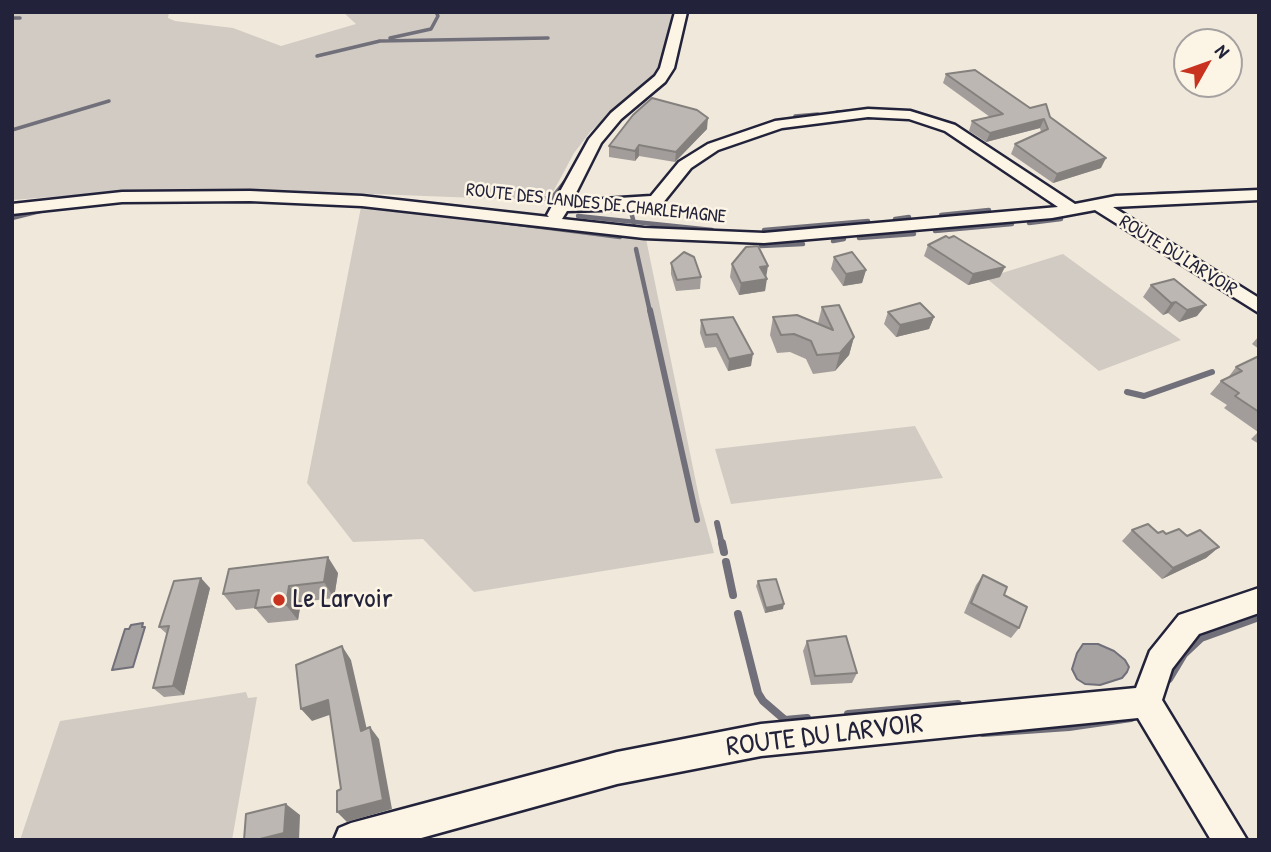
<!DOCTYPE html>
<html>
<head>
<meta charset="utf-8">
<style>
	body { margin:0 }
	#map { position:relative; width:1271px; height:852px; overflow:hidden; background:#efe8db; font-family:"Patrick Hand",sans-serif }
	canvas { display:block }
	.frame { position:absolute; inset:0; border:14px solid #22223b; pointer-events:none }
	.north { position:absolute; left:1173px; top:28px; width:70px; height:70px; box-sizing:border-box; background:#fcf5e5; border:2px solid #a5a1a1; border-radius:50%; rotate:50deg; font-size:19px; font-weight:700; line-height:28px; text-align:center; color:#22223b }
	.north::after { content:''; display:block; margin:auto; width:24px; height:32px; background:#c8321e; clip-path:polygon(50% 0,100% 100%,50% 72%,0 100%) }
</style>
</head>
<body>
<div id="map">
<canvas width="1271" height="852"></canvas>
<div class="frame"></div>
<div class="north">N</div>
</div>
<script>
const context = document.querySelector('canvas').getContext('2d');
context.lineJoin = 'round';
function paint(path, color) {
  context.fillStyle = color;
  context.fill(path, 'evenodd');
}
function shape(rows) {
  const path = new Path2D();
  for (const r of rows) {
    path.moveTo(r[0], r[1]);
    for (let i = 2; i < r.length; i += 2) path.lineTo(r[i], r[i + 1]);
  }
  return path;
}
function trace(path, color, width, dash) {
  context.strokeStyle = color;
  context.lineWidth = width;
  context.lineCap = dash ? 'butt' : 'round';
  context.setLineDash(dash || []);
  context.stroke(path);
}
function write(font, color, halo, rows, align = 'center') {
  context.font = font + ' "Patrick Hand",sans-serif';
  context.lineWidth = 5;
  context.setLineDash([]);
  context.textBaseline = 'middle';
  context.strokeStyle = halo;
  context.fillStyle = color;
  for (const [text, x, y, turn = 0] of rows) {
    context.save();
    context.translate(x, y);
    context.rotate((+turn || 0) * Math.PI / 180);
    context.textAlign = isNaN(turn) ? turn : align;
    if (halo) context.strokeText(text, 0, 0);
    context.fillText(text, 0, 0);
    context.restore();
  }
}
paint(shape([
	[12,12,169,12,168,18,175,21,233,28,281,46,356,24,343,12,672,12,660,66,651,77,591,131,574,153,553,192,538,198,503,199,269,190,141,190,12,200],
	[361,207,646,239,700,502,714,553,474,592,423,539,353,542,307,483],
	[1063,254,1181,340,1099,371,986,278],
	[915,426,943,478,731,504,715,449],
	[246,692,248,698,257,697,232,840,20,840,60,721]
]), '#d1cbc3');
const water = shape([
	[143,623,142,627,145,627,133,667,112,670,125,629,129,629,131,625,143,623],
	[1083,644,1098,644,1114,651,1125,660,1129,667,1127,672,1122,678,1100,685,1085,684,1077,679,1072,669,1077,653,1083,644]
]);
paint(water, '#a6a2a2');
trace(water, '#716f79', 2);
trace(shape([
	[12,18,20,18],
	[390,38,431,29,438,16,436,12],
	[379,41,548,38],
	[317,56,380,41],
	[837,112,859,111],
	[795,116,818,114],
	[12,130,109,101],
	[594,135,610,116]
]), '#716f79', 3.5);
trace(shape([
	[588,142,595,133],
	[1157,194,1215,192],
	[533,201,553,197,565,182],
	[941,215,989,210],
	[578,216,712,230],
	[12,218,48,209],
	[895,219,909,217],
	[495,221,620,237],
	[634,223,630,208,637,208],
	[1029,223,1061,219],
	[764,230,868,221],
	[935,231,1012,224],
	[859,238,914,234],
	[833,241,844,239],
	[761,246,803,244],
	[636,249,650,312]
]), '#716f79', 4.5);
trace(shape([
	[650,310,697,520],
	[1127,392,1144,396,1212,372],
	[717,523,722,545]
]), '#716f79', 6);
trace(shape([
	[722,543,724,552],
	[726,562,733,595],
	[738,614,758,693,763,701,785,720,807,718],
	[1169,679,1184,654,1201,638,1259,617],
	[848,714,958,704],
	[983,733,1069,727,1131,718]
]), '#716f79', 8);
const minor = shape([
	[675,12,687,12,674,68,665,82,621,119,601,143,572,201,651,196,679,162,708,144,775,121,868,109,910,111,955,125,1075,204,1116,196,1259,190,1259,200,1113,207,1259,298,1259,313,1095,210,1052,218,764,243,644,238,362,206,250,201,122,202,12,214,12,204,122,192,250,191,362,196,549,217,547,215,589,139,611,113,655,76,660,68,675,12],
	[868,117,909,119,945,131,1058,207,764,233,644,228,562,219,567,211,636,209,662,204,691,168,718,150,782,128,868,117],
	[1259,588,1259,613,1199,634,1172,669,1162,700,1247,840,1211,840,1138,718,761,756,617,784,414,840,334,840,339,828,351,823,617,752,761,724,1136,688,1150,651,1179,615,1259,588]
]);
trace(minor, '#22223b', 5);
paint(minor, '#fcf5e5');
paint(shape([
	[946,74,1030,108,1050,117,1101,168,1053,183,1011,154,1015,144,1041,132,1040,128,986,142,969,131,972,121,990,117,943,83],
	[707,129,675,162,639,156,635,161,609,157,609,146],
	[928,245,1000,277,968,285,924,256],
	[834,257,866,270,862,283,843,286,831,269],
	[671,263,701,277,700,289,676,291,671,274],
	[732,264,766,278,765,291,739,295,730,277],
	[1151,285,1197,316,1179,322,1168,313,1163,315,1143,297],
	[822,307,854,337,849,355,835,371,813,374,806,359,790,352,777,353,770,335,773,317,818,323],
	[888,312,934,317,929,329,896,337,884,324],
	[733,317,751,366,728,371,716,347,705,348,700,333,701,320],
	[1259,336,1259,349,1252,344],
	[1259,356,1259,444,1251,439,1258,432,1224,408,1227,405,1210,394,1221,381,1227,379,1236,367],
	[1132,530,1187,536,1219,547,1206,558,1162,579,1122,541],
	[338,573,334,598,301,602,298,620,268,623,255,608,236,610,223,594],
	[983,575,1004,595,1019,628,1011,638,964,613,976,585],
	[758,581,783,609,765,613,756,586],
	[210,588,184,695,164,697,153,688,167,634,159,627],
	[807,641,857,673,852,683,811,685,803,651]
]), '#a29d9a');
paint(shape([
	[708,118,707,129,675,162,676,152],
	[1044,119,1040,128,986,142,990,133],
	[639,145,639,156,635,161,635,151],
	[1106,158,1101,168,1053,183,1057,174],
	[768,266,766,278,760,267],
	[1005,267,1000,277,968,285,973,274],
	[866,270,862,283,843,286,846,274],
	[767,279,765,291,739,295,741,283],
	[1176,302,1168,313,1163,315,1171,303],
	[1206,305,1197,316,1179,322,1187,310],
	[934,317,929,329,896,337,900,325],
	[854,337,849,355,835,371,840,353],
	[753,354,751,366,728,371,729,359],
	[1219,547,1206,558,1162,579,1173,568],
	[328,557,338,573,334,598,324,582],
	[201,578,210,588,184,695,173,686],
	[289,586,301,602,298,620,286,605],
	[784,604,783,609,765,613,766,608],
	[342,646,351,660,370,743,361,731],
	[328,700,338,712,312,721,301,709],
	[370,727,379,739,392,809,347,822,337,812],
	[286,804,300,815,299,840,256,840]
]), '#84807d');
const building = shape([
	[975,70,1030,108,1046,104,1050,117,1106,158,1057,174,1015,144,1048,129,1044,119,990,133,972,121,1003,114,946,74,975,70],
	[652,98,697,110,708,118,676,152,639,145,635,151,609,146,633,115,652,98],
	[946,236,949,238,954,236,1005,267,973,274,928,245,946,236],
	[758,246,768,266,760,267,767,279,741,283,732,264,746,247,758,246],
	[684,252,694,257,701,277,677,280,671,263,684,252],
	[852,252,866,270,846,274,834,257,852,252],
	[1174,279,1206,305,1187,310,1176,302,1171,303,1151,285,1174,279],
	[920,303,934,317,900,325,888,312,920,303],
	[839,305,854,337,840,353,817,355,811,341,794,334,781,335,773,317,797,315,833,330,822,307,839,305],
	[733,317,753,354,729,359,717,334,706,335,701,320,733,317],
	[1259,356,1259,412,1235,396,1239,393,1221,381,1242,371,1236,367,1259,356],
	[1148,524,1158,533,1163,531,1166,534,1179,529,1187,536,1200,530,1219,547,1173,568,1132,530,1148,524],
	[328,557,324,582,289,586,286,605,255,608,259,590,223,594,229,569,328,557],
	[983,575,1007,587,1004,595,1027,607,1019,628,971,603,983,575],
	[201,578,173,686,153,688,169,626,159,627,174,581,201,578],
	[776,579,784,604,766,608,758,581,776,579],
	[846,636,857,673,815,676,807,641,846,636],
	[342,646,361,731,370,727,383,800,337,812,337,791,341,789,328,700,301,709,296,665,342,646],
	[286,804,284,833,256,840,244,840,246,814,286,804]
]);
paint(building, '#bcb7b3');
trace(building, '#84807d', 2);
for (const [x, y, r, color] of [
	[279,600,7,"#c8321e"]
]) {
  const dot = new Path2D();
  dot.arc(x, y, r, 0, 2 * Math.PI);
  context.fillStyle = color;
  context.fill(dot);
  trace(dot, '#fcf5e5', 2.5);
}
write('19px', '#22223b', '#fcf5e5', [
	["ROUTE DES LANDES DE CHARLEMAGNE",596,204,6],
	["ROUTE DU LARVOIR",1178,256,32]
]);
write('28px', '#22223b', '#fcf5e5', [
	["Le Larvoir",293,600]
], 'left');
write('28px', '#22223b', '#fcf5e5', [
	["ROUTE DU LARVOIR",825,736,-7]
]);
</script>
</body>
</html>
